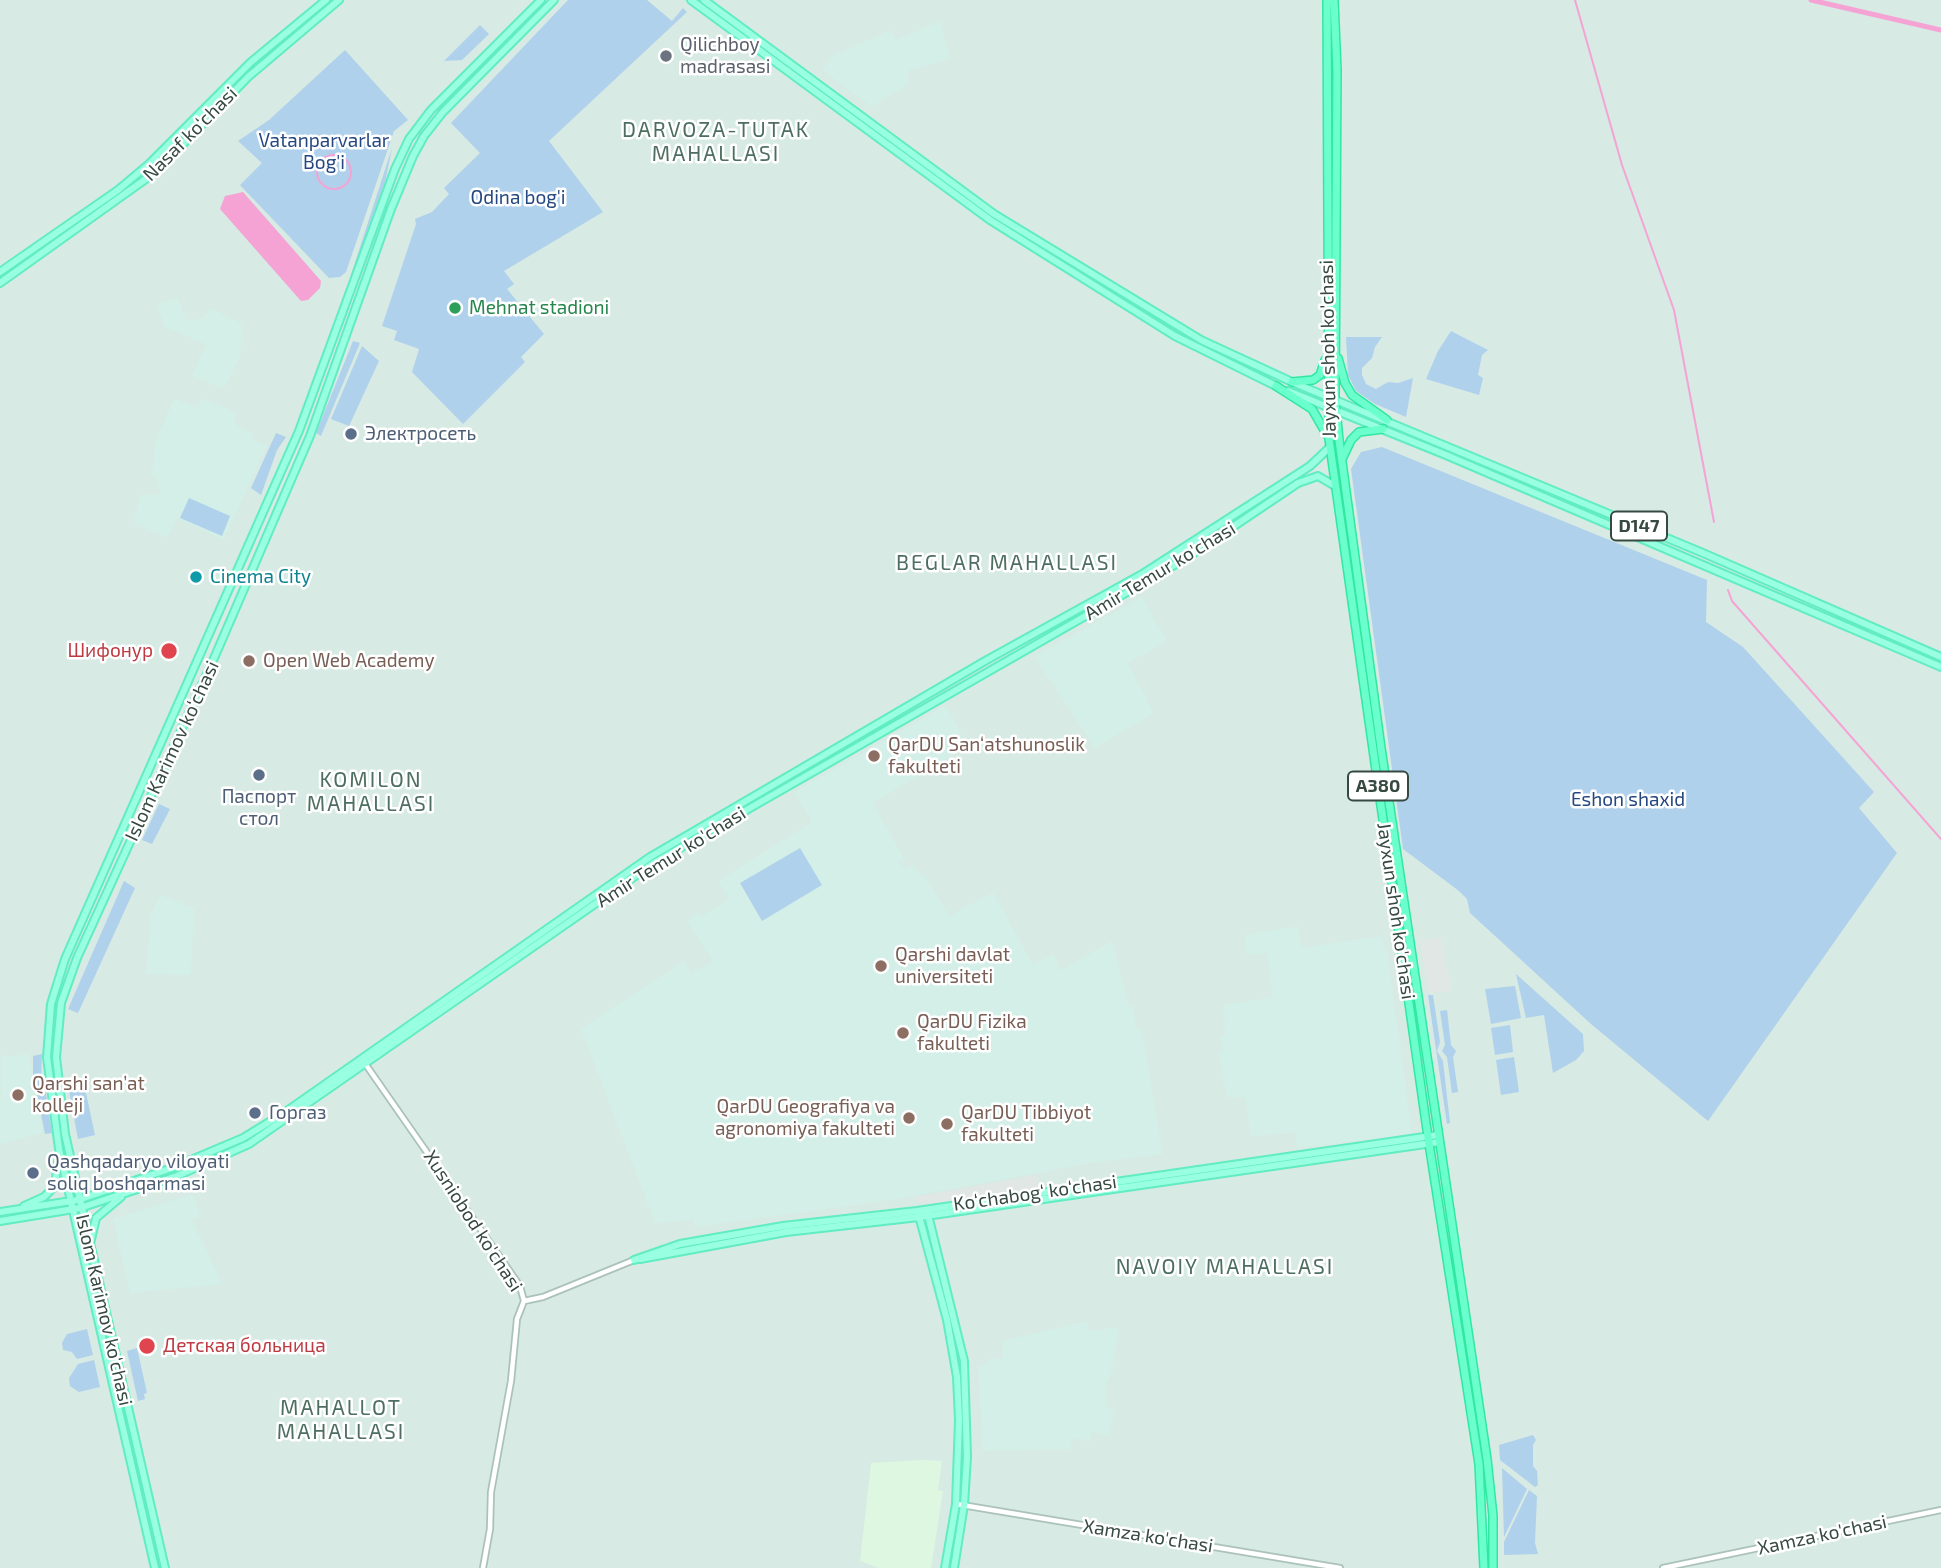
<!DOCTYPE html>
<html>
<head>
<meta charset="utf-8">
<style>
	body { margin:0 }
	canvas { display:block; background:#e9f6f2 }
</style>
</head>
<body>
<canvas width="1941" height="1568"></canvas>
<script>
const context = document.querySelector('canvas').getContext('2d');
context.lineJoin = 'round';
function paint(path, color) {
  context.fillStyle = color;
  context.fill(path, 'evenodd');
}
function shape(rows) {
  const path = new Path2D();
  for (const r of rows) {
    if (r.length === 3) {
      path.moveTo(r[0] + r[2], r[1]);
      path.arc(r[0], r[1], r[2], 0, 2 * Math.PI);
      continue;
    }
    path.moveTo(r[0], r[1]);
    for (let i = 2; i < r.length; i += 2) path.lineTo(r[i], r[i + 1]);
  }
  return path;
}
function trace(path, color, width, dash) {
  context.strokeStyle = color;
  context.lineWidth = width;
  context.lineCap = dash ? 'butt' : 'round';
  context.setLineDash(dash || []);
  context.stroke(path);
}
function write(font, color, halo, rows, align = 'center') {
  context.font = font + ' "Exo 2",sans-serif';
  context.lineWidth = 5;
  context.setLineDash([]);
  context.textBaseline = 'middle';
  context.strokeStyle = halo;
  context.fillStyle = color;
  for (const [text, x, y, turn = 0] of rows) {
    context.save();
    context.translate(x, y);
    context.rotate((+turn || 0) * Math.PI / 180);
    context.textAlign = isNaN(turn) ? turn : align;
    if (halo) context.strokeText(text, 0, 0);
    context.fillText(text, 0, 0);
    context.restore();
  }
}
paint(shape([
	[0,0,1941,0,1941,1568,0,1568]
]), '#d7eae4');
paint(shape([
	[940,21,951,59,908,70,908,84,872,107,823,71,830,57,891,30,896,40],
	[177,298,187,321,203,318,210,308,242,324,240,357,224,389,192,376,206,344,165,327,157,305],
	[203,398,237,413,234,424,254,434,252,439,267,446,224,540,177,518,168,538,134,523,140,495,160,494,157,478,152,475,155,442,174,399,198,408],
	[1142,597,1167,641,1128,663,1154,713,1095,748,1034,656],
	[946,705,968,746,873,803,904,858,899,862,904,869,913,864,920,875,923,874,950,916,993,892,1033,964,1054,954,1060,971,1112,941,1129,1007,1132,1006,1136,1027,1141,1027,1163,1154,1091,1163,898,1199,695,1227,693,1220,655,1223,581,1029,684,961,691,973,713,962,687,921,697,913,701,917,729,899,718,881,812,822,794,792],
	[160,895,194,908,191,975,146,974,151,914],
	[1298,926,1301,948,1382,936,1384,950,1387,950,1412,1134,1297,1148,1295,1132,1251,1137,1245,1097,1227,1098,1219,1052,1223,1051,1220,1036,1225,1035,1224,1005,1273,997,1267,953,1247,955,1244,935],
	[1,1047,4,1057,28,1054,43,1133,0,1144],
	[193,1194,201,1216,192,1220,223,1284,130,1293,113,1219],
	[1087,1321,1090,1331,1119,1327,1111,1375,1106,1383,1107,1408,1114,1407,1109,1435,1092,1432,1090,1442,1073,1438,1070,1449,983,1451,978,1366,988,1365,988,1359,1003,1358,1002,1341]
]), '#d3efe7');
paint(shape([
	[923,1460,942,1461,938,1490,943,1491,931,1568,879,1568,860,1561,871,1463]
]), '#ddf7e0');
paint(shape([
	[568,0,647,0,672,21,683,8,687,12,549,141,603,212,504,271,514,284,507,289,544,334,521,357,525,362,463,424,412,372,419,349,394,340,397,331,382,326,416,224,415,219,432,212,449,194,444,188,480,153,451,123],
	[480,25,489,34,462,60,444,61],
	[345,50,408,120,394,131,346,272,340,277,329,278,240,185,262,163,238,141,269,120],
	[392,148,385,183,354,276,350,278],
	[1451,331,1488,350,1482,355,1478,375,1483,378,1479,395,1426,379,1438,351],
	[1346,337,1382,337,1375,347,1372,358,1362,368,1362,375,1366,384,1376,389,1388,382,1398,383,1413,378,1406,417,1375,404,1356,391,1348,375],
	[353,341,360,343,321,436,316,433],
	[362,346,379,361,349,426,331,419],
	[276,433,286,437,277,450,261,495,251,488],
	[1382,447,1707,580,1706,622,1743,647,1874,792,1859,808,1897,853,1708,1121,1591,1024,1470,913,1467,899,1459,891,1403,849,1351,469,1361,452],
	[189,498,230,516,222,536,180,518],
	[159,804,170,809,152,844,142,840],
	[800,848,822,885,762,921,740,883],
	[124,881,135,888,78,1013,68,1009],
	[1516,974,1583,1034,1584,1051,1576,1060,1553,1073,1544,1015,1526,1018],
	[1515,986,1521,1018,1491,1024,1485,989],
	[1428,995,1433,995,1440,1042,1437,1051,1443,1061,1450,1123,1447,1124],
	[1447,1010,1451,1045,1456,1051,1453,1057,1458,1092,1452,1093,1447,1057,1442,1051,1445,1045,1440,1011],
	[1510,1025,1513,1052,1495,1055,1491,1028],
	[42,1054,41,1080,45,1088,52,1133,45,1134,33,1075,33,1056],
	[1514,1057,1519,1092,1501,1095,1496,1060],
	[85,1088,95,1135,78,1139,69,1091],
	[87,1329,93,1355,77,1359,72,1352,63,1350,62,1343,67,1334],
	[137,1348,147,1393,144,1394,145,1399,138,1401,127,1351],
	[94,1360,100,1387,79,1392,70,1386,69,1378,78,1364],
	[1533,1435,1536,1440,1533,1445,1533,1466,1537,1471,1538,1485,1535,1487,1500,1460,1499,1445],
	[1502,1468,1527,1489,1504,1537],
	[1529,1490,1537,1496,1535,1543,1538,1554,1504,1555,1504,1542]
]), '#b0d1ec');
paint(shape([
	[1441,937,1451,991,1428,993,1420,941],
	[1037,1175,1040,1189,933,1204,917,1202,916,1197]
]), '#e1e7e5');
paint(shape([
	[243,192,321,281,320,288,308,300,301,301,220,209,225,196]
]), '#f5a3d4');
trace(shape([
	[1575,0,1622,165,1674,310,1714,522],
	[334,172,17],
	[1728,590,1732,601,1941,839]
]), '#f5a3d4', 2);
trace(shape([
	[1811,0,1941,30]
]), '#f5a3d4', 5);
const minor = shape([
	[364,1062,520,1286,524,1301,517,1319,511,1381,491,1492,490,1529,483,1568],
	[524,1301,543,1297,634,1260],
	[956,1504,1340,1568],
	[1663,1568,1941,1510]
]);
const major = shape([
	[691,0,990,220,1175,336,1278,387],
	[704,0,994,214,1201,340,1292,382,1703,553,1941,657],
	[0,272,118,190,149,164,251,62,326,0],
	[0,283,157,171,248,77,339,0],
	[1288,391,1446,455,1941,667],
	[24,1206,44,1197,55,1186,58,1161],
	[927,1211,964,1361,967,1457,964,1505,954,1568],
	[0,1212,78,1200,172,1168,243,1138,284,1113,650,857,985,661,1144,573,1310,466,1329,448],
	[919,1216,947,1320,957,1377,959,1420,956,1504,945,1568],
	[0,1221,80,1208,177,1176,249,1144,654,863,1185,559,1298,483,1318,476,1335,486],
	[90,1244,96,1218,121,1197],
	[640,1259,786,1232,919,1217,1439,1142],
	[634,1260,680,1244,783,1226,917,1211,1438,1135],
	[155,1568,59,1149,47,1057,51,1004,65,959,299,431,395,169,409,139,431,110,541,0],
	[165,1568,65,1134,56,1057,61,1003,77,958,215,656,310,436,391,209,413,156,424,136,443,112,554,0]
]);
const highway = shape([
	[1327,0,1329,439,1428,1137,1479,1464,1484,1568],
	[1334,0,1337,70,1335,399,1339,440,1381,748,1487,1459,1493,1516,1493,1568],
	[1338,358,1345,383,1352,395,1387,420],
	[1292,382,1313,380,1320,375,1325,360],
	[1276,386,1312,409,1327,435],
	[1343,457,1351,440,1359,432,1383,429]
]);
trace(minor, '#abc2ba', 8);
trace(major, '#61ecc1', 10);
trace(highway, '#31e8a3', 10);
trace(minor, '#fff', 4.5);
trace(major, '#99ffe1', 6);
trace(highway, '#6bffcd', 7);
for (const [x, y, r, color] of [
	[666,56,7,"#6b7280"],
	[455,308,7,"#2e9e5b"],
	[351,434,7,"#5c6f8a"],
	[196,577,7,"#0f9aa8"],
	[169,651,9,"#e0444e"],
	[249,661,7,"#8d6e63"],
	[874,756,7,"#8d6e63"],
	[259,775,7,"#5c6f8a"],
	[881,966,7,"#8d6e63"],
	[903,1033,7,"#8d6e63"],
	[18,1095,7,"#8d6e63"],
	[255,1113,7,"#5c6f8a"],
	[909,1118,7,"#8d6e63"],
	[947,1124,7,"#8d6e63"],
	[33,1173,7,"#5c6f8a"],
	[147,1346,9,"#e0444e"]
]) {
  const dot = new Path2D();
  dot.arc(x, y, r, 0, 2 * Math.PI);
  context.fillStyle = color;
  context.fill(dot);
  trace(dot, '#fff', 2.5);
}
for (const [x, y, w] of [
	[1639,526,56],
	[1378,786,60]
]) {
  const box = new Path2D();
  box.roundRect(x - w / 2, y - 14.5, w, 29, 5);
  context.fillStyle = '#fff';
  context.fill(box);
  trace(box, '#374a42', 2);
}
write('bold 18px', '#374a42', null, [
	["D147",1639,526],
	["A380",1378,786]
]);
write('19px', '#5b616d', '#fff', [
	["Qilichboy",680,45],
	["madrasasi",680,67]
], 'left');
write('19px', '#374a42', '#fff', [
	["Nasaf ko‘chasi",190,134,-45],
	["Jayxun shoh ko'chasi",1328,349,-91],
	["Amir Temur ko'chasi",1160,571,-31],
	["Islom Karimov ko‘chasi",172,751,-65],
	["Amir Temur ko'chasi",671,857,-32],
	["Jayxun shoh ko'chasi",1396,911,82],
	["Ko‘chabog‘ ko‘chasi",1035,1193,-8],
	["Xusniobod ko'chasi",473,1221,57],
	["Islom Karimov ko‘chasi",104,1310,77],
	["Xamza ko'chasi",1822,1535,-12],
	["Xamza ko'chasi",1148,1536,9]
]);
write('19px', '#254881', '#fff', [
	["Vatanparvarlar",324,141],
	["Bog'i",324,163],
	["Odina bog'i",518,198],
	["Eshon shaxid",1628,800]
]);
write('19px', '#27864d', '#fff', [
	["Mehnat stadioni",469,308]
], 'left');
write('19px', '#4e5e75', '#fff', [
	["Электросеть",365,434],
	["Паспорт",259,797,"center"],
	["стол",259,819,"center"],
	["Горгаз",269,1113],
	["Qashqadaryo viloyati",47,1162],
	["soliq boshqarmasi",47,1184]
], 'left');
write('19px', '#0d838f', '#fff', [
	["Cinema City",210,577]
], 'left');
write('19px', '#be3a42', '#fff', [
	["Шифонур",153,651],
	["Детская больница",163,1346,"left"]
], 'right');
write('19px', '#785e54', '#fff', [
	["Open Web Academy",263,661],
	["QarDU San‘atshunoslik",888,745],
	["fakulteti",888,767],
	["Qarshi davlat",895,955],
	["universiteti",895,977],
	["QarDU Fizika",917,1022],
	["fakulteti",917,1044],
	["Qarshi san’at",32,1084],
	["kolleji",32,1106],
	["QarDU Geografiya va",895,1107,"right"],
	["agronomiya fakulteti",895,1129,"right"],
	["QarDU Tibbiyot",961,1113],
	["fakulteti",961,1135]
], 'left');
context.letterSpacing = '2px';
write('21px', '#4d6e60', '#fff', [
	["DARVOZA-TUTAK",716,130],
	["MAHALLASI",716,154],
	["BEGLAR MAHALLASI",1007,563],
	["KOMILON",371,780],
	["MAHALLASI",371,804],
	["NAVOIY MAHALLASI",1225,1267],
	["MAHALLOT",341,1408],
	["MAHALLASI",341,1432]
]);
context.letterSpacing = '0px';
</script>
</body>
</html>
